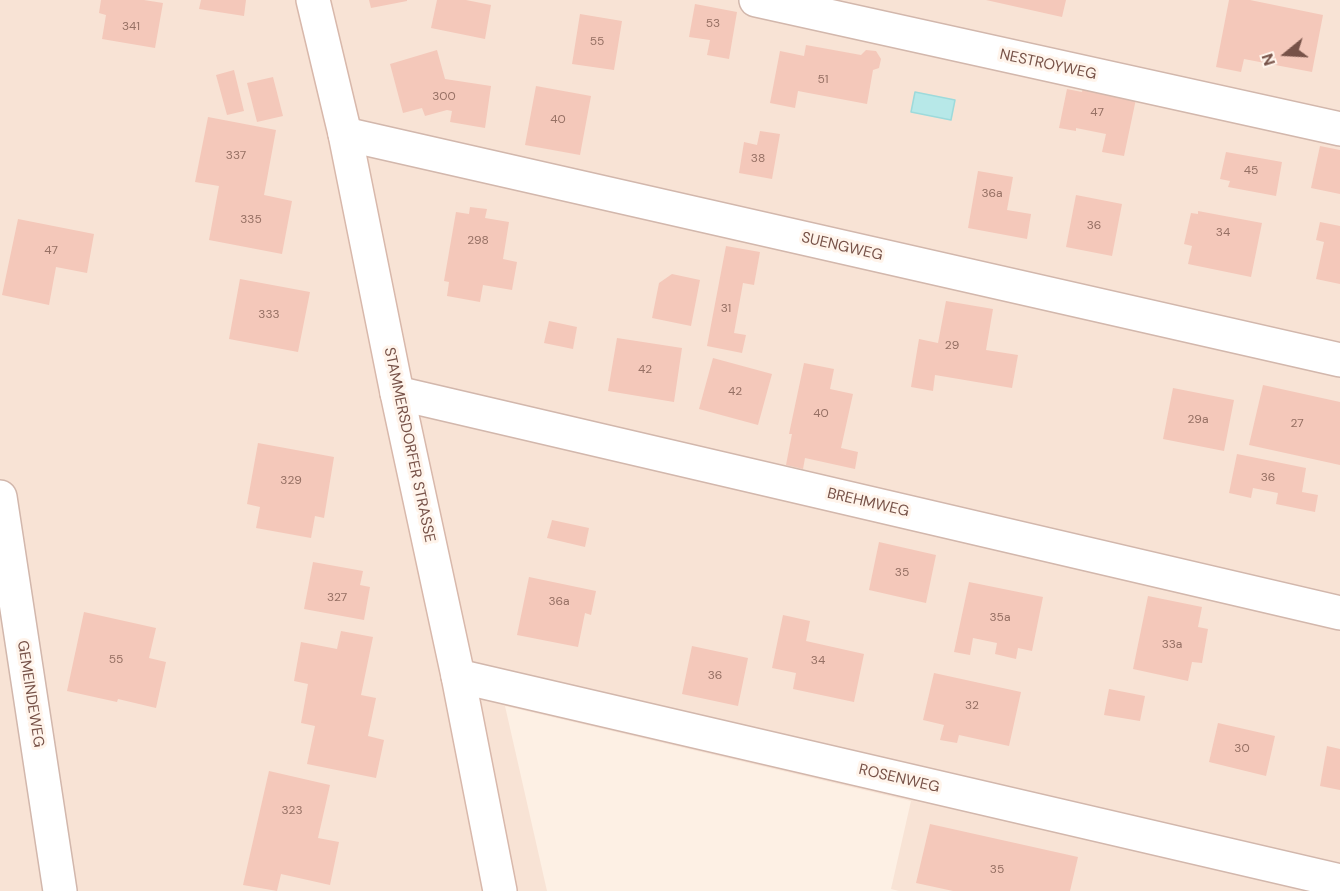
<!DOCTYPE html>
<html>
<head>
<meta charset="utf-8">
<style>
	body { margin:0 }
	#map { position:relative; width:1340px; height:891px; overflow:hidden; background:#fdf0e4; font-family:"DM Sans",sans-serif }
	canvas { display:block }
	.north { position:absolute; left:1256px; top:24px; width:60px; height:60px; -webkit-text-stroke:4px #fff4eb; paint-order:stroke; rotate:252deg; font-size:16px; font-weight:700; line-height:24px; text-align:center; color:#775248 }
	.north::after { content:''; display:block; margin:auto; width:21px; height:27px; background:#775248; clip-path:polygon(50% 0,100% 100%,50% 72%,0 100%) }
</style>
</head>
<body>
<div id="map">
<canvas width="1340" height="891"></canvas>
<div class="north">N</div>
</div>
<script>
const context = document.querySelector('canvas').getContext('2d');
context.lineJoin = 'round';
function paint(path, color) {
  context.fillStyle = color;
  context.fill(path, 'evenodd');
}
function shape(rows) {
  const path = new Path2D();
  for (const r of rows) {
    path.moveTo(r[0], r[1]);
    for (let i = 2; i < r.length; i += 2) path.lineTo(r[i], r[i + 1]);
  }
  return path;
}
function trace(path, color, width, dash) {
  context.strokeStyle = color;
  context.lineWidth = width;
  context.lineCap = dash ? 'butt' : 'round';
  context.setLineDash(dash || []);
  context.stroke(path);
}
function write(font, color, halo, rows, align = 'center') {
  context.font = font + ' "DM Sans",sans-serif';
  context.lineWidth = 6;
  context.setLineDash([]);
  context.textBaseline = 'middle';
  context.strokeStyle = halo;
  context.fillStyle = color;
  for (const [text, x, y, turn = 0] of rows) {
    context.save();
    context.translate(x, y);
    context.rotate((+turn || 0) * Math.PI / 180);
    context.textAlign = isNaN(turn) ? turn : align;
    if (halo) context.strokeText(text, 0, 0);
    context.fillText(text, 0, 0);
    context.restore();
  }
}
paint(shape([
	[0,0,1340,0,1340,891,899,891,891,889,911,801,505,706,547,891,0,891]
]), '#f8e3d5');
const water = shape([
	[915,92,955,100,951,120,911,112,915,92]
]);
paint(water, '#b7e8e8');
trace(water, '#9ddadb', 1.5);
paint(shape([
	[101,0,144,0,163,3,155,48,102,39,106,15,99,13],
	[201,0,246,0,244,16,199,9],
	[369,0,407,0,407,1,371,8],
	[437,0,466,0,491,5,485,39,431,28],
	[986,0,1066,0,1062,17],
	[1229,0,1250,0,1323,15,1312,72,1244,59,1241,72,1216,67],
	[695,4,737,12,729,59,707,55,710,40,689,37],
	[580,14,622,21,614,70,572,64],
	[806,45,861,55,866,50,876,51,881,59,879,68,873,70,867,104,798,91,795,108,770,103,780,51,804,56],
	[437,50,445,79,491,86,485,128,450,122,452,111,447,110,425,116,422,108,403,113,390,64],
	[234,70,244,111,227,115,216,75],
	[273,77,283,116,257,122,247,83],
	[536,86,591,96,580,155,525,145],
	[1083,88,1136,99,1124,156,1102,152,1106,134,1076,128,1076,131,1059,128,1067,89,1082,92],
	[208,117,276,130,264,195,292,201,282,254,209,240,219,186,195,182],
	[760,131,780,134,772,179,739,173,744,142,757,145],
	[1320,146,1340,150,1340,194,1311,188],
	[1226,152,1282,162,1276,196,1228,187,1230,181,1220,179],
	[978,171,1013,177,1007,210,1031,214,1027,239,968,228],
	[1076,195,1122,204,1112,256,1066,247],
	[470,207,487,209,485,218,509,222,503,259,517,262,512,290,483,285,480,302,447,296,449,282,444,281,456,212,469,214],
	[1198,211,1262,223,1251,277,1188,264,1192,246,1184,244,1191,213,1198,214],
	[18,219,94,234,87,273,56,267,49,305,2,295],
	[1320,222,1340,226,1340,284,1316,279,1324,242,1316,240],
	[726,246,760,252,754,285,743,283,734,333,746,335,742,353,707,346],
	[672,274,700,280,691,326,652,318,659,283],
	[240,279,310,292,298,352,229,339],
	[946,301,993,309,986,350,1018,355,1012,388,935,375,933,391,911,387,919,339,938,343],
	[549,321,577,327,573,349,544,343],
	[617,338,682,348,674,402,608,391],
	[713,358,772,374,758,425,699,409],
	[804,363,834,369,830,389,853,394,841,448,858,452,855,469,805,458,803,469,786,465,792,434,789,434],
	[1263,385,1340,402,1340,465,1249,445],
	[1173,388,1234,400,1224,451,1163,439],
	[258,443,334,457,324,518,315,516,311,538,256,528,260,507,247,504],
	[1237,454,1306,468,1302,492,1318,495,1315,512,1276,504,1278,493,1253,488,1251,498,1229,493],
	[552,520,589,528,585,547,547,538],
	[879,542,936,555,926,603,869,590],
	[313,562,363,571,360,585,370,587,364,620,304,609],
	[529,577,596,591,591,615,585,613,578,647,517,635],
	[969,582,1043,597,1032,651,1018,648,1016,659,995,654,997,643,973,638,970,655,954,652],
	[1148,596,1202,607,1198,627,1208,629,1202,663,1192,662,1188,681,1133,669],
	[84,612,156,628,149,658,166,662,156,708,118,699,117,702,67,691],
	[783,615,810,621,806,641,864,654,854,702,793,689,796,673,772,668],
	[341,631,373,637,361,695,376,698,368,736,384,740,376,778,307,764,315,726,301,723,308,684,294,681,301,642,337,649],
	[692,646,748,658,738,706,682,694],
	[934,673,1021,692,1009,746,959,735,957,743,940,740,944,725,923,720],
	[1109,689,1145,696,1140,721,1104,715],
	[1218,723,1275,736,1266,776,1209,762],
	[1327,746,1340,749,1340,790,1320,786],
	[269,771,330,785,318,838,339,842,330,885,281,874,277,891,243,885],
	[930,824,1078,857,1070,891,953,891,916,883]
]), '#f4c8ba');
const street = shape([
	[756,0,1340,129],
	[345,134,1340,360],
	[397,393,1340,613],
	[0,497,60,891],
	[458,676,1340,881]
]);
const secondary = shape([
	[313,0,345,134,397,393,458,676,500,891]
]);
trace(street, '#d2b7ac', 36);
trace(secondary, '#d8b8ab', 36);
trace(street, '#fff', 33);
trace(secondary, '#fff', 33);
write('12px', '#967064', null, [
	["53",713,24],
	["341",131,27],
	["55",597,42],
	["51",823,80],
	["300",444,97],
	["47",1097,113],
	["40",558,120],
	["337",236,156],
	["38",758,159],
	["45",1251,171],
	["36a",992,194],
	["335",251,220],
	["36",1094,226],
	["34",1223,233],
	["298",478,241],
	["47",51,251],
	["31",726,309],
	["333",269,315],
	["29",952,346],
	["42",645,370],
	["42",735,392],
	["40",821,414],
	["29a",1198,420],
	["27",1297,424],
	["36",1268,478],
	["329",291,481],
	["35",902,573],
	["327",337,598],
	["36a",559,602],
	["35a",1000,618],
	["33a",1172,645],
	["55",116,660],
	["34",818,661],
	["36",715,676],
	["32",972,706],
	["30",1242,749],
	["323",292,811],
	["35",997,870]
]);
write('15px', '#775248', '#fff4eb', [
	["NESTROYWEG",1048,65,12],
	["SUENGWEG",842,247,13],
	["STAMMERSDORFER STRASSE",409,445,78],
	["BREHMWEG",868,503,13],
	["GEMEINDEWEG",30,694,81],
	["ROSENWEG",899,779,13]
]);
</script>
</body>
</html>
